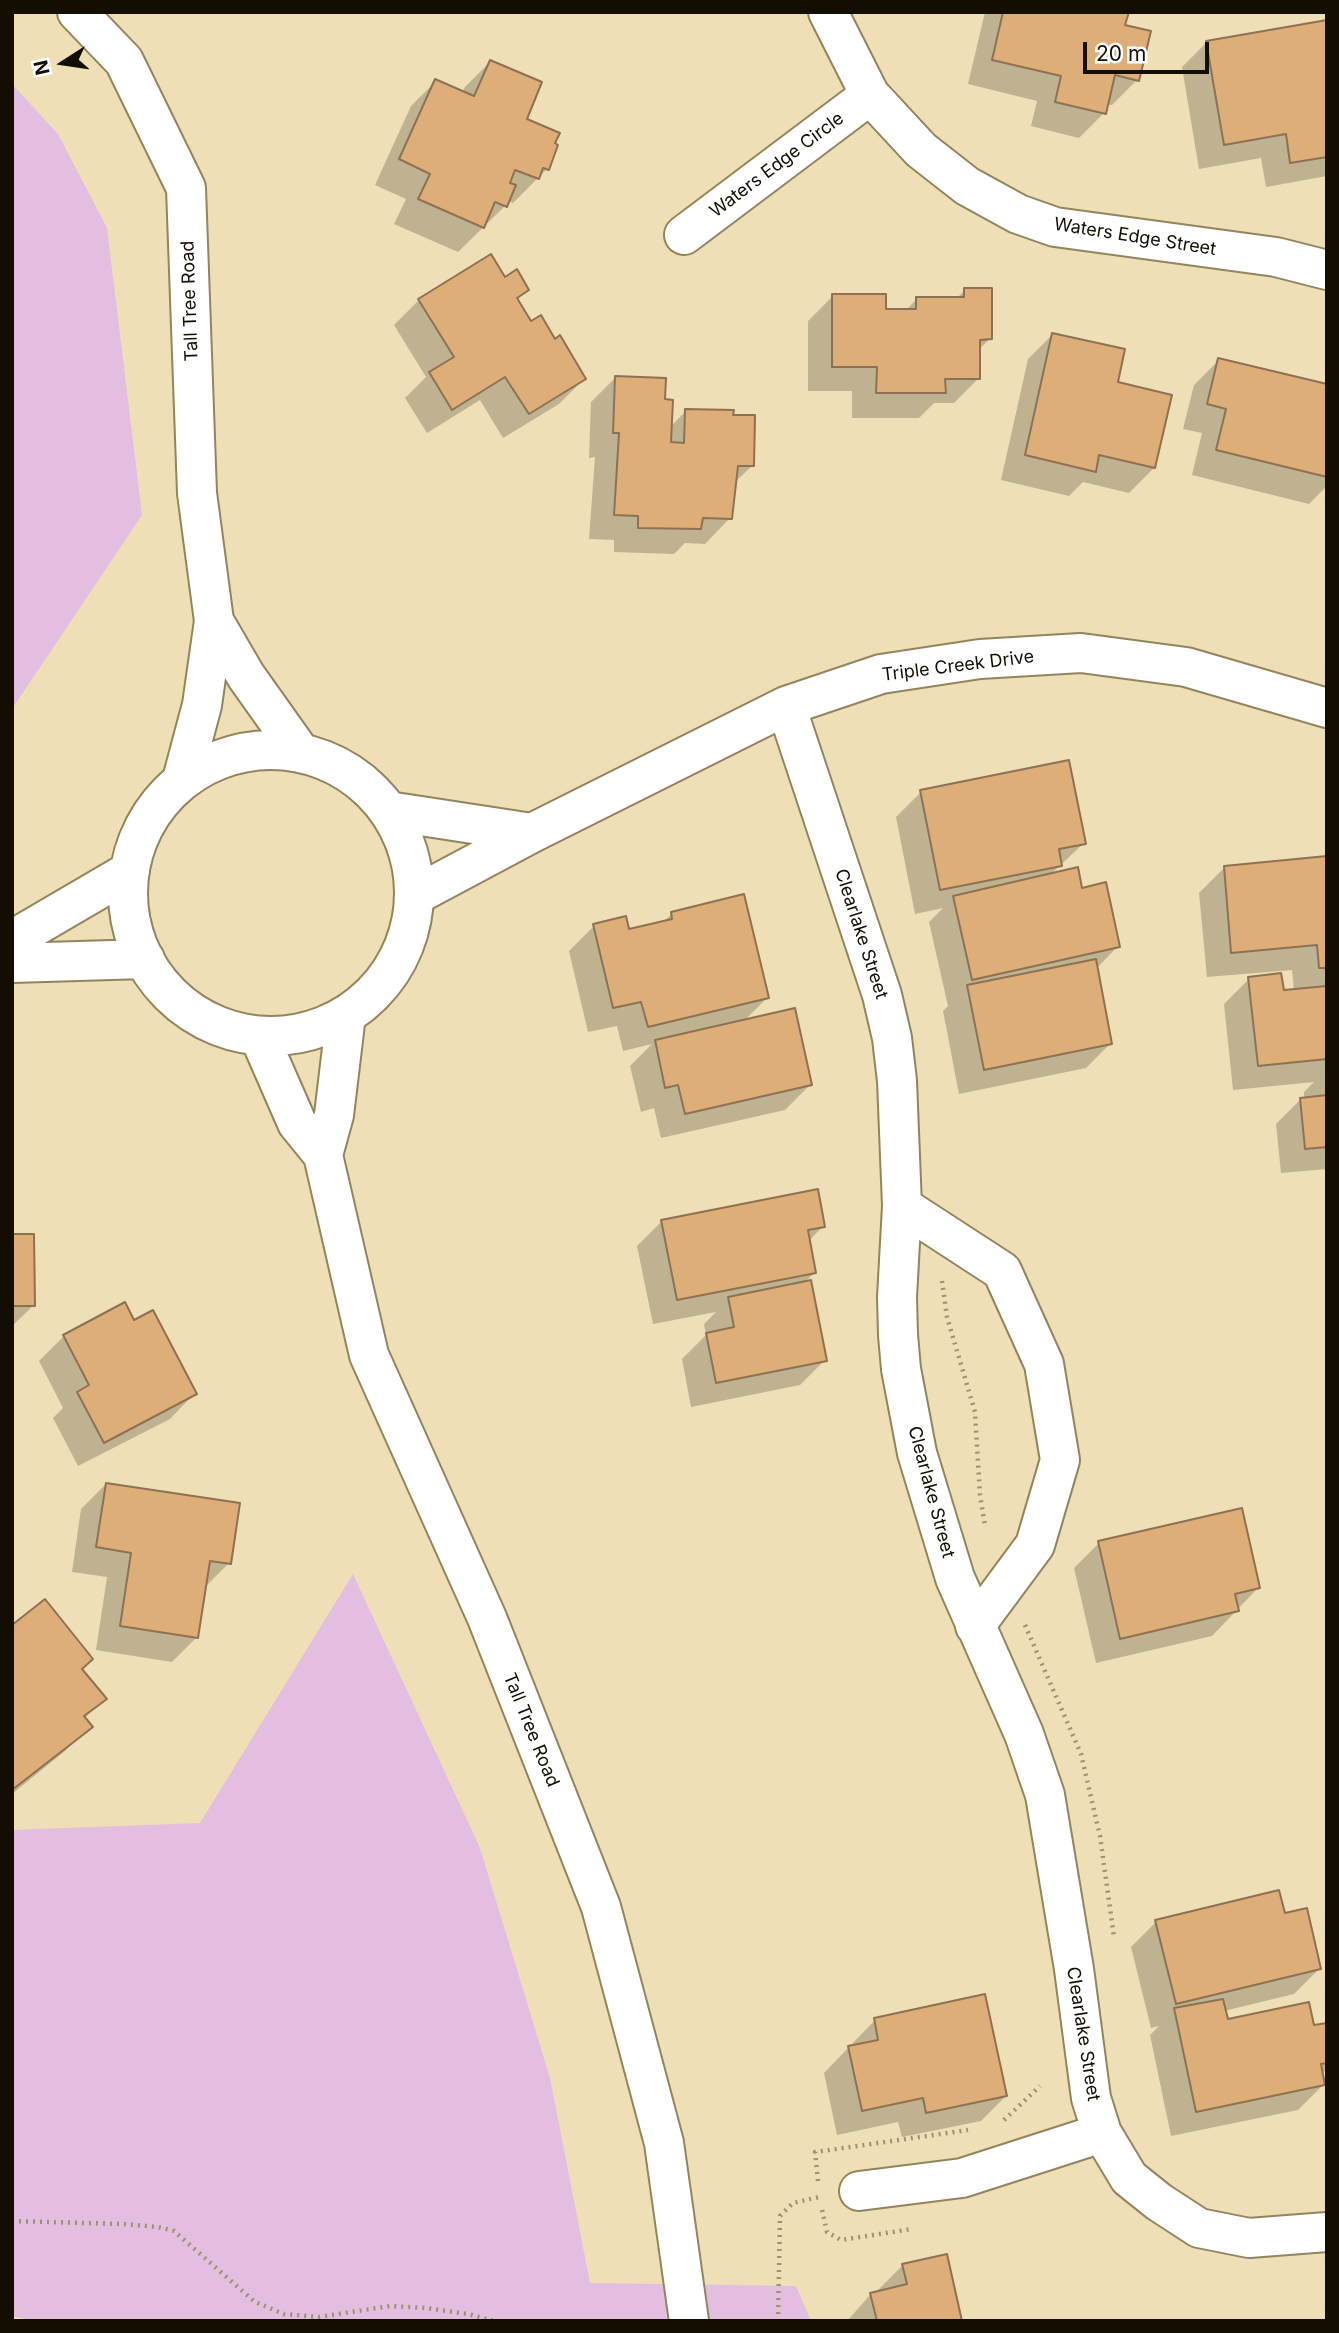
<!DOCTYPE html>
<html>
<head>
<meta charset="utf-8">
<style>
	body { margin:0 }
	#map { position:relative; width:1339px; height:2333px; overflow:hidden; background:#efdfb6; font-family:Inter,sans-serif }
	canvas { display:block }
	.frame { position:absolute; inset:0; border:14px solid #130d02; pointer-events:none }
	.north { position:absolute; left:28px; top:28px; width:70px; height:70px; -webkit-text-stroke:5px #fff; paint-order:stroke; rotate:258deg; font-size:19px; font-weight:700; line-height:28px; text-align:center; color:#130d02 }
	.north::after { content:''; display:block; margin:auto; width:24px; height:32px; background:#130d02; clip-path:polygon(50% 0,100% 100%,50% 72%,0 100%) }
	.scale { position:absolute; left:1083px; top:42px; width:126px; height:32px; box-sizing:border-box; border:4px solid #130d02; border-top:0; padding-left:9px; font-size:21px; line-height:24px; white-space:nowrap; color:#130d02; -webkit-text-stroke:5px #fff; paint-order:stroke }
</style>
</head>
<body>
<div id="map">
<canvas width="1339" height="2333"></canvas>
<div class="frame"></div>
<div class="north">N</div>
<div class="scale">20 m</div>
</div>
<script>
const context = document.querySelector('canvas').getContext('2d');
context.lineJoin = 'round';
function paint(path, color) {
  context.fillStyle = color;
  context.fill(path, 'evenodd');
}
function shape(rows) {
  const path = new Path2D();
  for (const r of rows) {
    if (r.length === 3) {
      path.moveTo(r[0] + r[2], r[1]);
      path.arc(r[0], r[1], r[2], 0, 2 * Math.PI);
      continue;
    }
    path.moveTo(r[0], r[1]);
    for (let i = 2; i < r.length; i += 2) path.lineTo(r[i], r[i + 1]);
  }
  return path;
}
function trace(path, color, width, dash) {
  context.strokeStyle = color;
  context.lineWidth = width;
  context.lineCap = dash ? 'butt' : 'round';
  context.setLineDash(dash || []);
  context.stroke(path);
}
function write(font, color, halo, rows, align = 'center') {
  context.font = font + ' Inter,sans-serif';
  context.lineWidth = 5;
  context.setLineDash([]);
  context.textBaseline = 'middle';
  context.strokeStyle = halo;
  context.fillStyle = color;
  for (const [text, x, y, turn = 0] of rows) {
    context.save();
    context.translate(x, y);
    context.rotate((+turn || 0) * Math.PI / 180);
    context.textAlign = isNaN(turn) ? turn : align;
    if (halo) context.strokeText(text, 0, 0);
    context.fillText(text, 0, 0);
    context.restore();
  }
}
paint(shape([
	[12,84,58,134,107,228,142,515,12,709],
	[353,1574,480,1848,550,2078,590,2283,796,2286,811,2321,35,2321,12,2316,12,1830,200,1823]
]), '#e3bee0');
paint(shape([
	[985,12,1127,12,1123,27,1137,80,1112,105,1106,104,1104,113,1079,138,1031,126,1037,101,968,84],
	[1327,22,1327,176,1266,187,1261,158,1199,169,1182,67,1207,42],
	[490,62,524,120,547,169,513,203,508,201,505,206,458,252,394,224,406,199,375,185,411,106,436,81,462,93,465,87],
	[505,279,527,290,516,301,531,324,554,341,584,379,559,404,503,438,480,400,427,433,405,398,426,377,394,325,419,300],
	[965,290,990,339,978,350,979,378,954,403,934,403,919,418,852,418,852,391,808,391,808,321,833,296,884,311,905,311,917,299,956,299],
	[1053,334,1116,384,1154,468,1129,493,1083,482,1069,496,1001,480,1028,359],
	[1219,360,1327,386,1327,486,1309,504,1192,475,1202,433,1183,429,1194,385],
	[616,377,663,401,670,427,686,411,731,416,753,465,734,483,730,518,705,544,685,543,674,554,614,552,614,540,589,539,595,457,589,458,591,402],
	[921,792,1084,843,1050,875,1081,890,1118,946,1096,969,1111,1043,1086,1068,959,1094,943,1011,948,1006,929,922,943,908,915,914,896,817],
	[1327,858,1327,1169,1281,1173,1276,1124,1301,1099,1304,1099,1304,1092,1314,1082,1233,1090,1224,1004,1249,979,1282,992,1294,991,1292,970,1207,977,1199,893,1224,868],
	[672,914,767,998,744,1021,810,1085,785,1110,661,1138,654,1108,641,1112,630,1066,652,1044,623,1051,617,1026,588,1032,569,951,594,926,628,931,662,923],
	[662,1221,823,1226,809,1241,814,1273,803,1284,825,1360,800,1385,691,1407,682,1359,706,1335,704,1324,716,1312,653,1324,637,1246],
	[12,1236,34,1305,12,1326],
	[133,1322,194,1394,170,1419,78,1466,53,1418,63,1408,39,1361,64,1336],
	[106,1484,229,1563,204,1588,197,1637,172,1662,96,1650,107,1577,72,1572,81,1509],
	[1099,1543,1258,1588,1212,1636,1096,1663,1074,1568],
	[12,1627,81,1669,104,1698,84,1719,90,1726,65,1751,12,1794],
	[1284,1916,1319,1969,1294,1994,1224,2011,1226,2021,1313,2027,1327,2024,1327,2069,1321,2075,1323,2085,1298,2110,1171,2136,1150,2035,1159,2026,1151,2028,1131,1947,1156,1922],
	[875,2020,1006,2096,981,2121,902,2137,898,2122,837,2135,824,2073],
	[903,2265,960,2321,847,2321,871,2294,878,2293,878,2290]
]), '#0003');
const building = shape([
	[1003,12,1129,12,1125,25,1151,31,1139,81,1115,75,1106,114,1055,102,1061,76,992,60,1003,12],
	[1327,20,1327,157,1290,163,1286,134,1224,145,1206,41,1327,20],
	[490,60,542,82,527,119,560,133,555,143,558,145,549,170,543,168,539,179,515,170,510,183,516,185,507,207,495,202,484,228,418,199,430,174,399,159,435,79,474,96,490,60],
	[491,254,505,277,517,269,529,290,517,298,531,321,541,315,555,339,560,335,586,379,529,414,505,377,452,410,429,372,454,357,418,299,491,254],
	[964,288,992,288,992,339,980,340,980,379,945,379,946,393,876,393,877,367,832,367,832,294,886,294,886,309,916,309,916,297,964,297,964,288],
	[1052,333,1125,349,1118,382,1172,395,1155,468,1099,455,1096,472,1025,455,1052,333],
	[1218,358,1327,384,1327,477,1216,450,1226,409,1207,404,1218,358],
	[615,376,666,378,665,399,673,400,671,442,684,443,685,409,734,410,733,415,755,415,754,466,738,466,732,519,703,518,701,529,638,528,638,516,614,515,619,433,613,433,615,376],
	[1069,760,1086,844,1059,849,1062,866,940,890,920,790,1069,760],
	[1327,856,1327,968,1319,968,1317,945,1231,953,1224,866,1327,856],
	[1078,867,1082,888,1106,882,1120,947,972,980,953,896,1078,867],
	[744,894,769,998,648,1027,641,1002,613,1008,593,924,626,916,629,929,672,919,671,912,744,894],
	[1096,959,1112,1044,984,1070,967,985,1096,959],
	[1281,973,1284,990,1327,986,1327,1059,1258,1066,1248,977,1281,973],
	[795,1008,812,1085,685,1114,678,1085,665,1088,655,1040,795,1008],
	[1327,1095,1327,1147,1305,1149,1300,1098,1327,1095],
	[818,1189,825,1227,808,1230,816,1273,677,1300,661,1220,818,1189],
	[12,1234,34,1234,35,1306,12,1306,12,1234],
	[811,1280,827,1361,716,1383,706,1333,734,1327,728,1297,811,1280],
	[125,1302,134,1320,153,1310,197,1394,104,1443,77,1392,89,1385,63,1335,125,1302],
	[106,1483,240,1503,231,1564,210,1561,198,1638,120,1626,131,1553,96,1547,106,1483],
	[1242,1508,1260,1588,1235,1594,1239,1611,1120,1639,1098,1541,1242,1508],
	[45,1599,93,1659,82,1669,107,1699,84,1716,93,1727,12,1790,12,1625,45,1599],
	[1279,1890,1285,1913,1307,1908,1321,1969,1176,2004,1155,1920,1279,1890],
	[985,1994,1007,2096,926,2113,923,2098,862,2111,848,2046,878,2040,874,2018,985,1994],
	[1223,1999,1228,2019,1309,2002,1314,2025,1327,2023,1327,2063,1321,2064,1325,2085,1196,2112,1174,2008,1223,1999],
	[947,2254,962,2321,877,2321,870,2293,907,2284,902,2264,947,2254]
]);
paint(building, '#deae78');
trace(building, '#8d7152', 2);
const minor = shape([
	[77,12,124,61,186,188,197,493,214,621,202,705,182,780],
	[828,12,870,95,921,150,967,186,1018,214,1055,227,1276,257,1327,270],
	[684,235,870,95],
	[214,621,246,676,300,752],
	[786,706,882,995,892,1038,897,1081,902,1206,897,1297,898,1335,901,1369,917,1453,955,1578,1024,1734,1045,1795,1074,1969,1091,2098,1102,2133,1129,2178,1159,2202,1199,2228,1249,2238,1327,2232],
	[271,893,143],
	[388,811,532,833],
	[414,896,532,833,786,706,881,674,980,659,1081,653,1186,667,1327,708],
	[12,940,130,871],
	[12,963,145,959],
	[259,1036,297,1123,323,1155,369,1355,487,1618,601,1907,664,2143,689,2321],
	[323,1155,334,1115,346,1015],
	[902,1206,1002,1271,1044,1364,1060,1460,1035,1545,975,1626],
	[859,2191,962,2178,1102,2133]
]);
trace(minor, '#93845d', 42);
trace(shape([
	[942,1281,947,1317,975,1412,980,1495,985,1526],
	[1025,1625,1081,1754,1100,1836,1114,1937],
	[1004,2120,1040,2086],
	[818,2181,815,2152,968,2130],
	[822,2210,827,2232,841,2240,912,2229],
	[12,2221,123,2224,158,2227,174,2231,255,2302,284,2314,319,2317,390,2306,426,2308,468,2314,494,2321],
	[778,2321,780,2216,793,2203,819,2197]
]), '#9d9173', 4.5, [2, 5]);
trace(minor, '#fff', 38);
write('18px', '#130d02', '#fff', [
	["Waters Edge Circle",777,165,-37],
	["Waters Edge Street",1135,237,9],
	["Tall Tree Road",190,301,-92],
	["Triple Creek Drive",958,666,-7],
	["Clearlake Street",861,934,72],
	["Clearlake Street",931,1492,75],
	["Tall Tree Road",531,1730,68],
	["Clearlake Street",1083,2034,81]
]);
</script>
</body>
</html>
